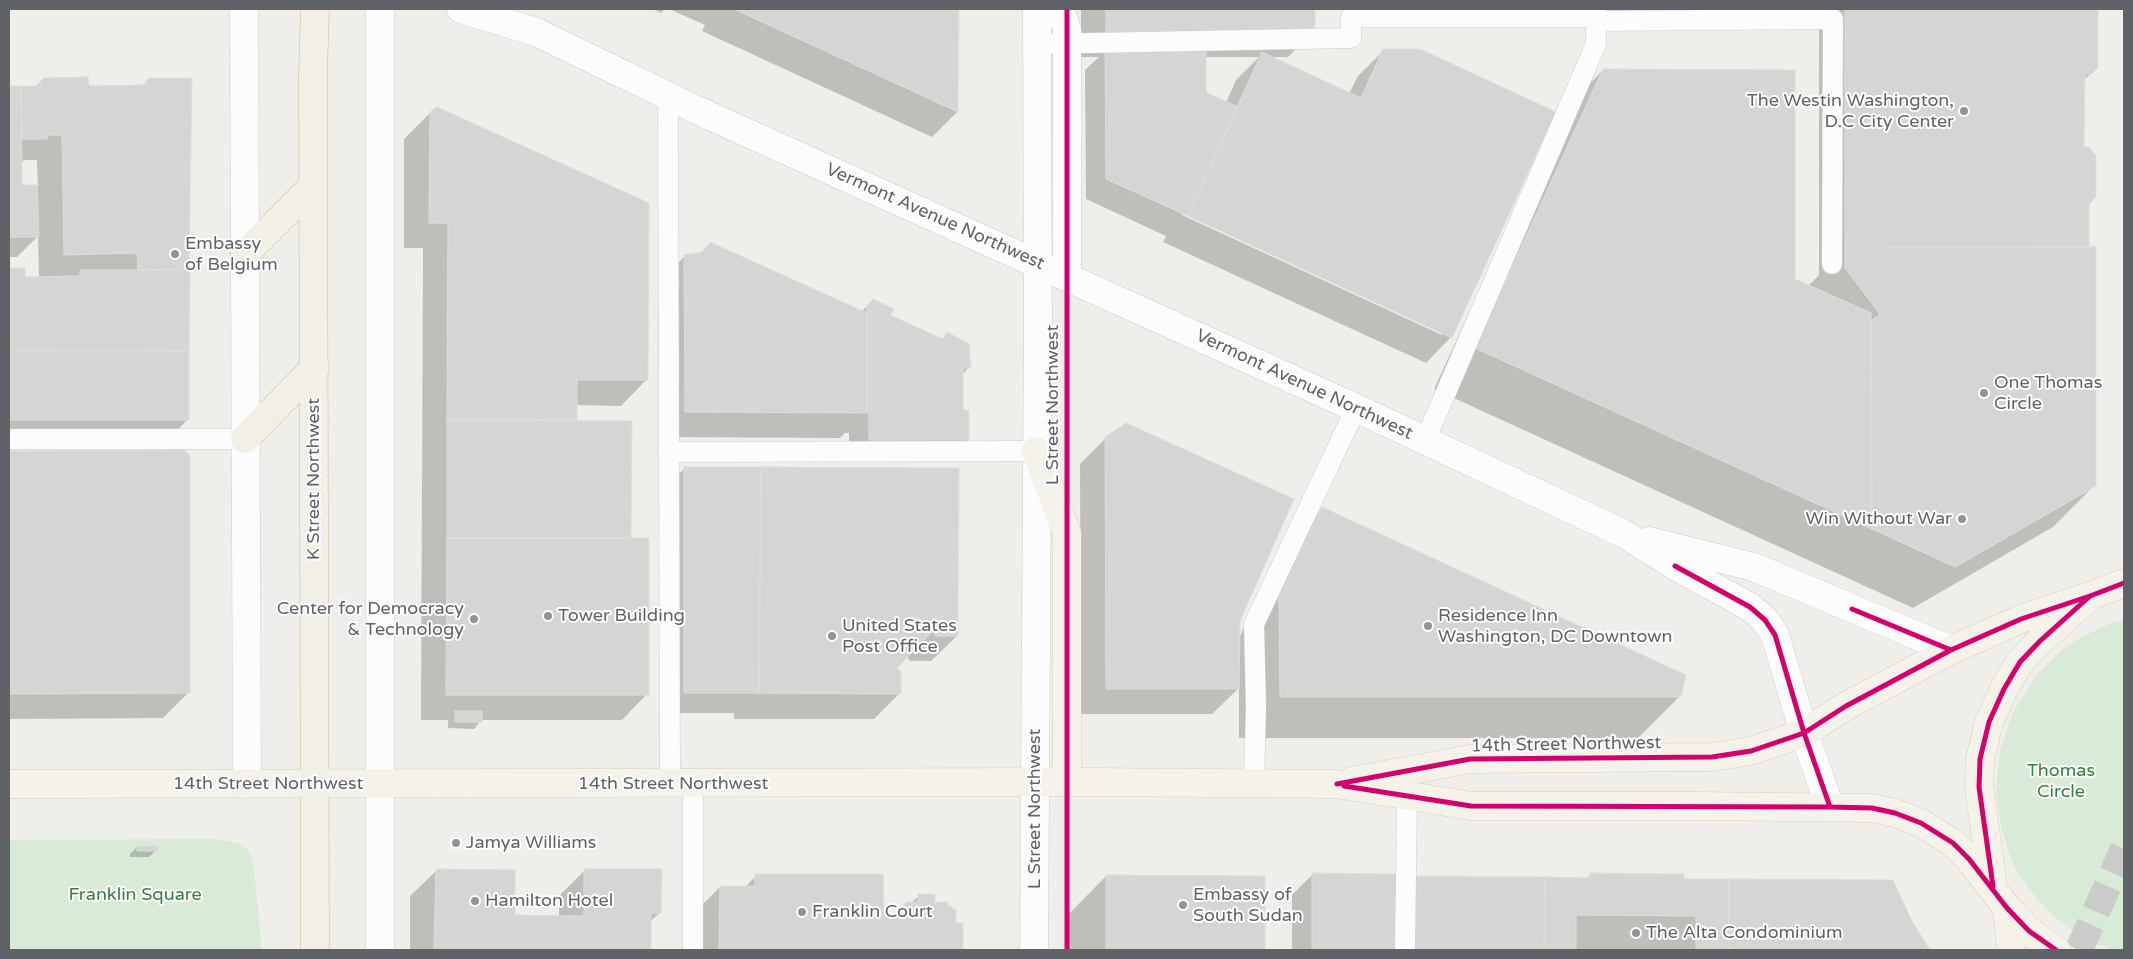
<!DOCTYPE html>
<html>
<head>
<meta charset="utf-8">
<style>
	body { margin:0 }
	#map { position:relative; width:2133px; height:959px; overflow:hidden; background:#efeeea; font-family:"Varela Round",sans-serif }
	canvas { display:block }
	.frame { position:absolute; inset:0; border:10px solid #5f6368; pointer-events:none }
</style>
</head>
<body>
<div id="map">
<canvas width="2133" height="959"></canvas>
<div class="frame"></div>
</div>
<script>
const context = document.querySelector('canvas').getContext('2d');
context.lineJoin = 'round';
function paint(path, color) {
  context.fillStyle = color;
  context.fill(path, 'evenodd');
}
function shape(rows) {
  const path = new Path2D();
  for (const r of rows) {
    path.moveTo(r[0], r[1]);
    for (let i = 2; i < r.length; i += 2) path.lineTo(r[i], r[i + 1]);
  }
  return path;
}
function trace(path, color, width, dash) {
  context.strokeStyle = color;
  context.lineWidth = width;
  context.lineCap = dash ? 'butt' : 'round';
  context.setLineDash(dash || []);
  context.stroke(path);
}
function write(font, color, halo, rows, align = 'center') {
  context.font = font + ' "Varela Round",sans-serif';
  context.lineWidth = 4;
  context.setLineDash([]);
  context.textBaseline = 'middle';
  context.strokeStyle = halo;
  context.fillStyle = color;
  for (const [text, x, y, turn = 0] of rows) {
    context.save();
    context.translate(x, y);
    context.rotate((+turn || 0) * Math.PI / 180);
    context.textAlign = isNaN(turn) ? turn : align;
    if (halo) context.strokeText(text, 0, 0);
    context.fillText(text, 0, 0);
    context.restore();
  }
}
paint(shape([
	[2124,620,2124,950,2112,950,2085,939,2051,914,2029,889,2014,866,2002,831,1996,793,2000,751,2012,714,2036,676,2061,651,2080,638,2111,623],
	[218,839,240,844,249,851,254,869,262,950,9,950,9,840]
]), '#d8ebd6');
paint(shape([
	[653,9,665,9,661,13],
	[669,9,957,9,957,112,932,137,702,31,705,25],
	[1081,9,1314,9,1314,31,1288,57,1268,57,1349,94,1358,76,1384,50,1451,337,1426,363,1163,242,1166,236,1086,199,1085,70,1099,57,1081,57],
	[1205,57,1259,57,1236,80,1226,103,1205,93],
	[1183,212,1442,332,1442,335,1182,215],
	[1838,9,2096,9,2097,67,2083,81,2083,148,2088,203,2095,485,2053,527,1913,608,1434,389,1562,112,1603,70,1793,279,1808,286,1819,275,1819,27],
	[190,79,188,419,168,440,9,439,9,269,24,269,24,278,39,278,38,236,17,257,9,257,9,87,36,87,42,81,87,87,142,86,148,80],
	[24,160,37,160,38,186,21,186,21,163],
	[430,113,646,380,621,406,575,405,575,422,630,539,647,694,622,720,481,720,474,729,448,728,448,720,421,720,423,248,404,248,404,139],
	[710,243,861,312,873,300,889,316,941,340,947,334,969,367,962,375,962,411,968,440,947,460,849,460,849,433,845,433,840,438,660,437,659,282,685,256,700,254],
	[1106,438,1239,621,1239,638,1281,550,1322,509,1680,696,1638,738,1239,738,1239,688,1212,714,1081,714,1080,464],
	[184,451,189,692,163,718,9,719,9,452],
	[685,468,957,636,931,661,910,661,907,656,895,668,900,693,874,719,734,719,734,713,664,713,665,489],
	[137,847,156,850,149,857,130,857,130,854],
	[585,870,660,912,650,922,650,950,410,950,410,896,436,871,514,917,559,917,559,896],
	[1591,874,1683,880,1911,922,1930,950,1292,950,1292,895,1312,875,1398,893,1586,879],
	[756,876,883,917,893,917,906,903,911,903,919,896,934,904,955,924,962,924,961,950,687,950,687,920,720,887,745,887],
	[1106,876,1264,877,1263,950,1065,950,1065,918]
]), '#0003');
const building = shape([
	[734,9,959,9,958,112,734,9],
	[1106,9,1315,9,1315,32,1106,32,1106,9],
	[1845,9,2098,9,2098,68,2091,74,2085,74,2084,147,2089,147,2096,155,2096,197,2089,204,2089,246,2096,247,1845,248,1845,9],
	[1105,48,1206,49,1206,92,1238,107,1188,216,1106,179,1105,48],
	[1383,49,1420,49,1556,112,1452,338,1188,216,1262,52,1361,98,1383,49],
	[1603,69,1795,70,1795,279,1871,313,1872,529,1475,348,1603,69],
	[88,77,89,86,144,85,147,79,151,78,192,78,189,269,138,270,137,253,64,255,62,135,47,135,47,139,22,139,21,86,40,86,41,80,44,78,88,77],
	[9,86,21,86,22,185,37,185,39,237,9,237,9,86],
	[437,107,649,203,648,380,577,380,577,420,447,420,448,223,429,223,430,112,437,107],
	[710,242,867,313,867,413,685,412,684,255,703,252,710,242],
	[2096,247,2096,486,1955,567,1872,529,1871,321,1880,314,1845,268,1845,248,2096,247],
	[9,268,25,268,25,277,80,276,80,270,190,270,189,351,9,350,9,268],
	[873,299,894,309,890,315,943,339,947,332,969,344,971,368,963,368,963,410,969,410,969,440,869,440,869,413,867,413,867,304,870,305,873,299],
	[9,350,189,351,189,420,9,420,9,350],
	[447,420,632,421,631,538,447,538,447,420],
	[1126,423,1294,499,1240,621,1239,689,1106,689,1105,437,1126,423],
	[184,450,190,456,190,693,9,694,9,451,184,450],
	[684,467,761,467,759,693,684,693,684,467],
	[761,467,959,468,958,636,936,636,933,631,897,668,901,671,901,694,759,693,761,467],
	[1322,507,1686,675,1681,697,1280,697,1279,597,1322,507],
	[447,538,649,538,649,695,446,695,447,538],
	[455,711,482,711,482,722,455,722,455,711],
	[137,846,158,846,158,851,137,851,137,846],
	[436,869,515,870,515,915,584,916,584,869,662,869,661,913,651,913,651,950,434,950,436,869],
	[1312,873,1399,874,1399,950,1312,950,1312,873],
	[1590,873,1684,874,1684,879,1729,879,1729,950,1544,950,1545,877,1590,878,1590,873],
	[755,874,883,874,884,915,902,915,902,905,906,906,906,902,918,902,918,894,935,894,935,902,948,902,948,906,952,906,952,909,956,909,956,923,963,923,963,950,719,950,720,886,755,886,755,874],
	[1106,875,1265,876,1265,950,1106,950,1106,875],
	[1413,876,1545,877,1544,950,1412,950,1413,876],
	[1729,879,1893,880,1912,921,1930,950,1729,950,1729,879],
	[1576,915,1696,916,1696,950,1576,950,1576,915]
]);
paint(building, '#d6d5d3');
trace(building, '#deddd9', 1);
trace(shape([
	[2079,950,2124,849],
	[2124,950,2124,949]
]), '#cbcbca', 28, [28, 14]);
const service = shape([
	[1596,21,1833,19,1832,264],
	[1037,44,1351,38,1351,17,1596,17],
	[668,96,670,784],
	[9,439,245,439],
	[1425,441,1596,44,1596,9],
	[668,452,1036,451],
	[1254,783,1256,708,1254,624,1356,408],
	[693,950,693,784],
	[1405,950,1407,797]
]);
const tertiary = shape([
	[244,9,247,784],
	[461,9,536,32,699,111,1356,408,1624,534,1675,566,1750,607,1765,620,1775,635,1804,733,1830,807],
	[1060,9,1067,29,1067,277],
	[1649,541,1754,567,1951,650],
	[380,950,380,9]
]);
const secondary = shape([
	[1034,950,1038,323,1037,9]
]);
const primary = shape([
	[1036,451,1067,533,1067,783],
	[1352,781,1470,759,1712,757,1751,751,1804,733,1846,706,1951,650,2021,619,2090,596],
	[9,784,1087,782,1337,784,1471,806,1695,806,1872,808,1895,813,1921,823,1953,843,1969,859,2007,908,2029,931,2056,950],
	[1993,887,1979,787,1980,759,1989,722,2004,689,2020,662,2040,641,2090,596,2124,583],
	[2007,908,2011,950]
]);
const trunk = shape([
	[245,254,313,186],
	[245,439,315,367],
	[315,950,313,73,315,9]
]);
trace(service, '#cbcccc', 21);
trace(tertiary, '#cbcccc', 29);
trace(secondary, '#cacacb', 29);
trace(primary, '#d7ceb8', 29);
trace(trunk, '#c8b996', 29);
trace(service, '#fdfcfc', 20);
trace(tertiary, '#fdfcfc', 28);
trace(secondary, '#fdfcfc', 28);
trace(primary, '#f4f2e9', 28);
trace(trunk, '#f2f0e6', 28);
trace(shape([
	[1067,9,1067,950],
	[1675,566,1750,607,1765,620,1775,635,1804,733,1830,807],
	[1852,609,1951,650],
	[1337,784,1470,759,1712,757,1751,751,1804,733,1846,706,1951,650,2021,619,2090,596],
	[1344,786,1471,806,1830,807,1872,808,1895,813,1921,823,1953,843,1969,859,2007,908,2029,931,2056,950],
	[1993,886,1979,787,1980,759,1989,722,2004,689,2020,662,2040,641,2090,596,2124,583]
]), '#d6006c', 5);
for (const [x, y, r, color] of [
	[1964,111,5,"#919496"],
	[175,254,5,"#919496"],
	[1984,393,5,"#919496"],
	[1962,519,5,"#919496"],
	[548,616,5,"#919496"],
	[474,619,5,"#919496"],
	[1428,626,5,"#919496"],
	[832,636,5,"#919496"],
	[456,843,5,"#919496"],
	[475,901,5,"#919496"],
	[1183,905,5,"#919496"],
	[802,912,5,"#919496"],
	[1636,933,5,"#919496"]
]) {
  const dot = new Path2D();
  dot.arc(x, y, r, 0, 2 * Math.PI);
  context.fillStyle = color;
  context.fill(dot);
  trace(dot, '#fff', 2);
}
write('18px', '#5f6368', '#fff', [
	["The Westin Washington,",1954,101,"right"],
	["D.C City Center",1954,122,"right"],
	["Embassy",185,244],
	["of Belgium",185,265],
	["One Thomas",1994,383],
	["Circle",1994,404],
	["Win Without War",1952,519,"right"],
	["Center for Democracy",464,609,"right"],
	["& Technology",464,630,"right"],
	["Tower Building",558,616],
	["Residence Inn",1438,616],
	["Washington, DC Downtown",1438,637],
	["United States",842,626],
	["Post Office",842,647],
	["Jamya Williams",466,843],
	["Embassy of",1193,895],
	["South Sudan",1193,916],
	["Hamilton Hotel",485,901],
	["Franklin Court",812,912],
	["The Alta Condominium",1646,933]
], 'left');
write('18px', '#5f6368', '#fff', [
	["Vermont Avenue Northwest",935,217,24],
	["Vermont Avenue Northwest",1304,385,25],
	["L Street Northwest",1053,405,-90],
	["K Street Northwest",314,479,-90],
	["14th Street Northwest",1566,745,-1],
	["14th Street Northwest",268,784],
	["14th Street Northwest",673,784],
	["L Street Northwest",1035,809,-90]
]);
write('18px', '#348238', '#fff', [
	["Thomas",2061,771],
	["Circle",2061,792],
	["Franklin Square",135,895]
]);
</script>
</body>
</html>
